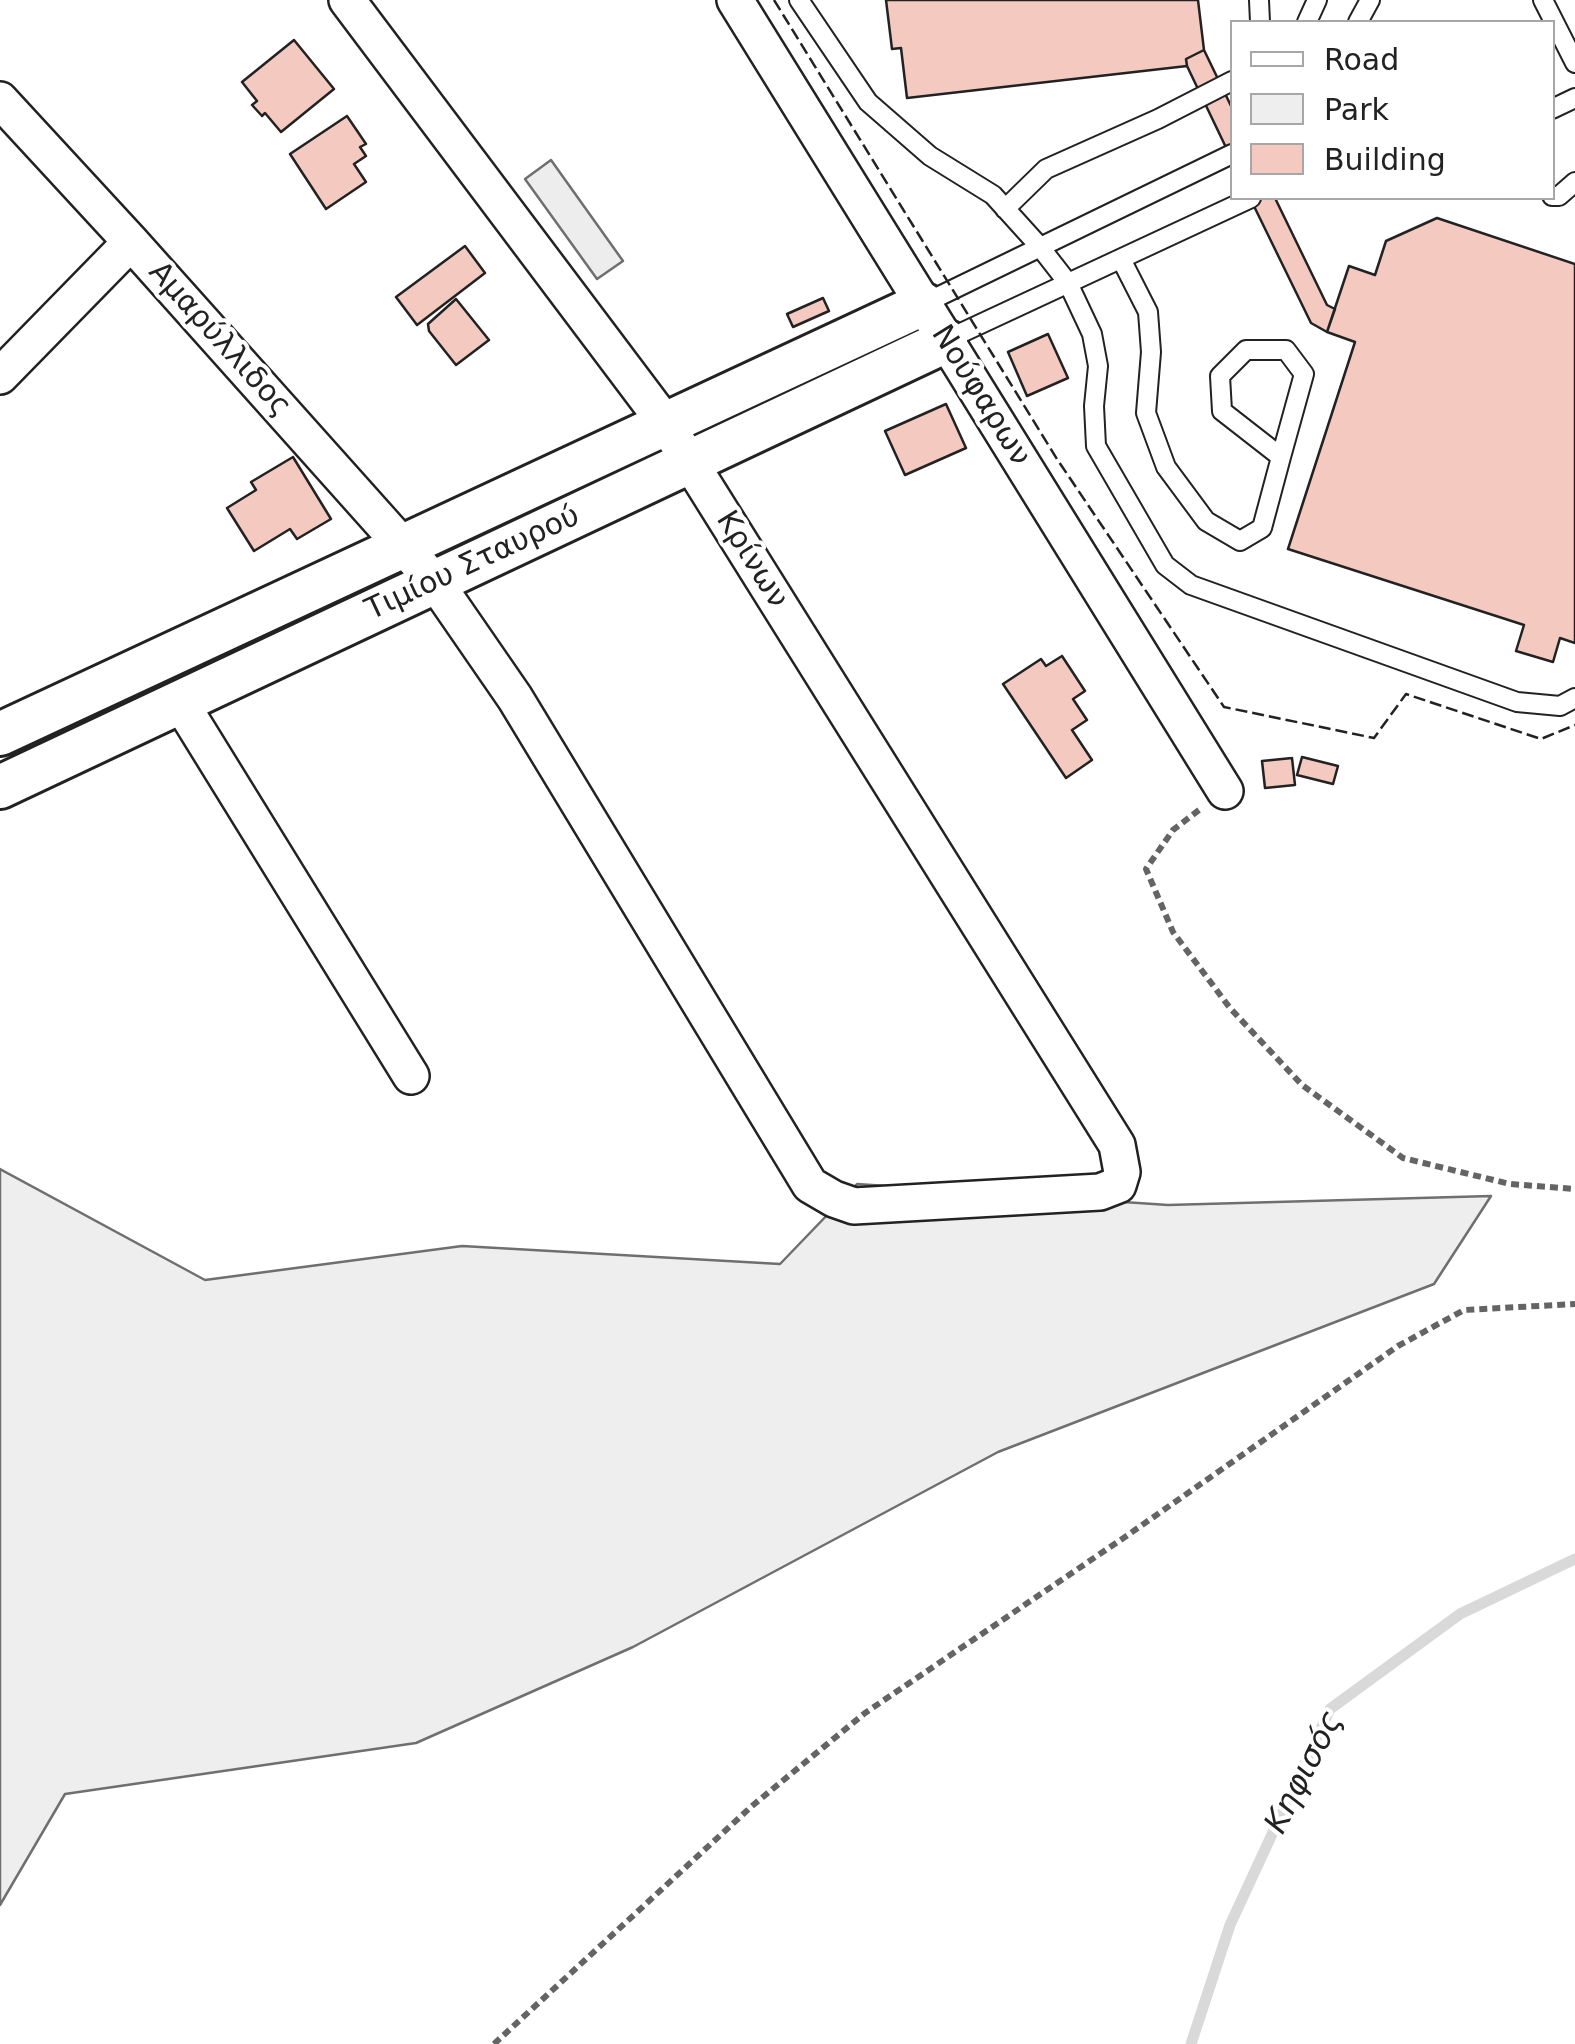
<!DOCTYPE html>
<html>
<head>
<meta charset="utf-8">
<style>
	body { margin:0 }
	#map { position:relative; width:1575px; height:2044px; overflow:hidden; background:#fff; font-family:"DejaVu Sans",sans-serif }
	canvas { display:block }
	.legend { position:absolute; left:1230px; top:20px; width:325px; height:180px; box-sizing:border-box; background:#fff; border:2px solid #a7a7a7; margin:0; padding:12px 18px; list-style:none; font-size:30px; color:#222 }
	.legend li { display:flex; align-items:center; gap:20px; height:50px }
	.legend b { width:50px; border:2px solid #a7a7a7 }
</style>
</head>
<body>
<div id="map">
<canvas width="1575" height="2044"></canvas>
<ul class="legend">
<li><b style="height:12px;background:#fff"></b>Road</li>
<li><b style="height:28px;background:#eee"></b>Park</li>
<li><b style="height:28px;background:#f3c9c0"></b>Building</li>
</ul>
</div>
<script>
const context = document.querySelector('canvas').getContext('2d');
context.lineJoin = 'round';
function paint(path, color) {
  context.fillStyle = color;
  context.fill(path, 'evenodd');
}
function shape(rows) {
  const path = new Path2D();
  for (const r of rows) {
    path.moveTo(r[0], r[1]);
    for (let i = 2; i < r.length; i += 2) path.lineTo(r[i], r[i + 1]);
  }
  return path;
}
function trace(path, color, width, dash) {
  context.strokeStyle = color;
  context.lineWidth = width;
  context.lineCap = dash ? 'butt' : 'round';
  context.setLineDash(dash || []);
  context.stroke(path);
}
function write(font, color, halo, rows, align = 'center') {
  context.font = font + ' "DejaVu Sans",sans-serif';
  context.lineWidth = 8;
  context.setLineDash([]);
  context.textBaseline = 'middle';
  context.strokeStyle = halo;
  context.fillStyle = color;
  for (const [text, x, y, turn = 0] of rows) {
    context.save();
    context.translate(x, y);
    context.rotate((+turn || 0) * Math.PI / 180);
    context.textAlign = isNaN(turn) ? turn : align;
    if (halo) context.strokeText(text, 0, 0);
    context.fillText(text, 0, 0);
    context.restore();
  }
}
const green = shape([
	[0,1169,205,1280,462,1246,780,1264,857,1184,1168,1205,1491,1196,1434,1284,998,1452,633,1647,416,1743,65,1794,0,1905,0,1169]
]);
paint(green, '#eee');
trace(green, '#6f6f6f', 2.5);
const parking = shape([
	[551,160,623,261,597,279,525,179,551,160]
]);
paint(parking, '#ededed');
trace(parking, '#6f6f6f', 2.5);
trace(shape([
	[1191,2044,1230,1925,1330,1709,1460,1614,1575,1559]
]), '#d9d9d9', 11);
const building = shape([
	[886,0,1198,0,1204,50,1186,59,1187,66,907,98,901,48,892,49,886,0],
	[294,40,334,89,281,132,265,113,262,116,252,105,257,101,242,82,294,40],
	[1204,50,1232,108,1232,160,1187,66,1186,59,1204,50],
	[347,116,366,144,360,147,366,156,354,164,366,182,326,209,290,154,347,116],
	[1250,198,1275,198,1327,305,1335,309,1327,332,1311,323,1250,198],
	[1437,218,1575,264,1575,643,1560,638,1553,662,1516,651,1524,625,1288,549,1355,342,1327,332,1349,266,1375,275,1386,241,1437,218],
	[465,246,485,273,417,325,396,297,465,246],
	[823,298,829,311,793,327,787,314,823,298],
	[456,299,489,340,456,365,429,331,428,324,456,299],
	[1048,334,1068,378,1027,396,1008,352,1048,334],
	[946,404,966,448,905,475,885,431,946,404],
	[293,457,331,519,297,539,290,529,254,551,227,508,256,490,251,482,293,457],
	[1062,656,1085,691,1073,699,1087,720,1072,730,1092,760,1066,778,1003,684,1041,659,1046,666,1062,656],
	[1302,757,1338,766,1333,784,1297,775,1302,757],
	[1292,758,1295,785,1265,788,1262,761,1292,758]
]);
paint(building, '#f3c9c0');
trace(building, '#222', 2.5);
const service = shape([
	[799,0,868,102,930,156,993,195,1040,247,1068,283,1092,334,1098,366,1094,406,1096,446,1165,565,1191,585,1517,702,1560,706,1575,698],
	[1259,0,1260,22],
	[1543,0,1575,63],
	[1307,22,1317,0],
	[1358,22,1370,0],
	[1552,109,1575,98],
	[1552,196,1559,196,1575,182],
	[1005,209,1046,169,1158,119,1232,81],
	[1121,259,1148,312,1151,352,1146,413,1166,467,1206,521,1240,541,1262,528,1281,457,1304,374,1286,350,1246,350,1220,376,1222,411,1281,457],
	[923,304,1232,154],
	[946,340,1251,198]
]);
const minor = shape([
	[735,0,1225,791],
	[0,100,131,242,435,582,515,698,810,1185,834,1199,854,1206,1100,1192,1118,1185,1122,1172,1117,1145,666,424,347,0],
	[0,376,131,242],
	[180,702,411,1076]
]);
const tertiary = shape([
	[0,734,923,304],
	[0,787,946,341]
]);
trace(service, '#222', 22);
trace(minor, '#222', 40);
trace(tertiary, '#222', 48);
trace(shape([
	[1199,810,1173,830,1146,869,1173,932,1230,1008,1302,1085,1403,1158,1510,1184,1575,1189],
	[494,2044,752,1806,865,1713,1125,1537,1398,1346,1464,1310,1575,1304]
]), '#646464', 6, [8, 5]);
trace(service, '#fff', 18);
trace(minor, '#fff', 35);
trace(tertiary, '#fff', 42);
trace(shape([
	[774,0,1057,459,1224,707,1374,738,1406,694,1541,739,1575,725]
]), '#222', 2.5, [12, 5]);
write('30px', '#222', '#fff', [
	["Αμαρύλλιδος",219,340,48],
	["Νούφαρων",980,396,58],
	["Κρίνων",751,560,58],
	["Τιμίου Σταυρού",473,564,-25]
]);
write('italic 32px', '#222', '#fff', [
	["Κηφισός",1305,1773,-63]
]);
</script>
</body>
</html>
